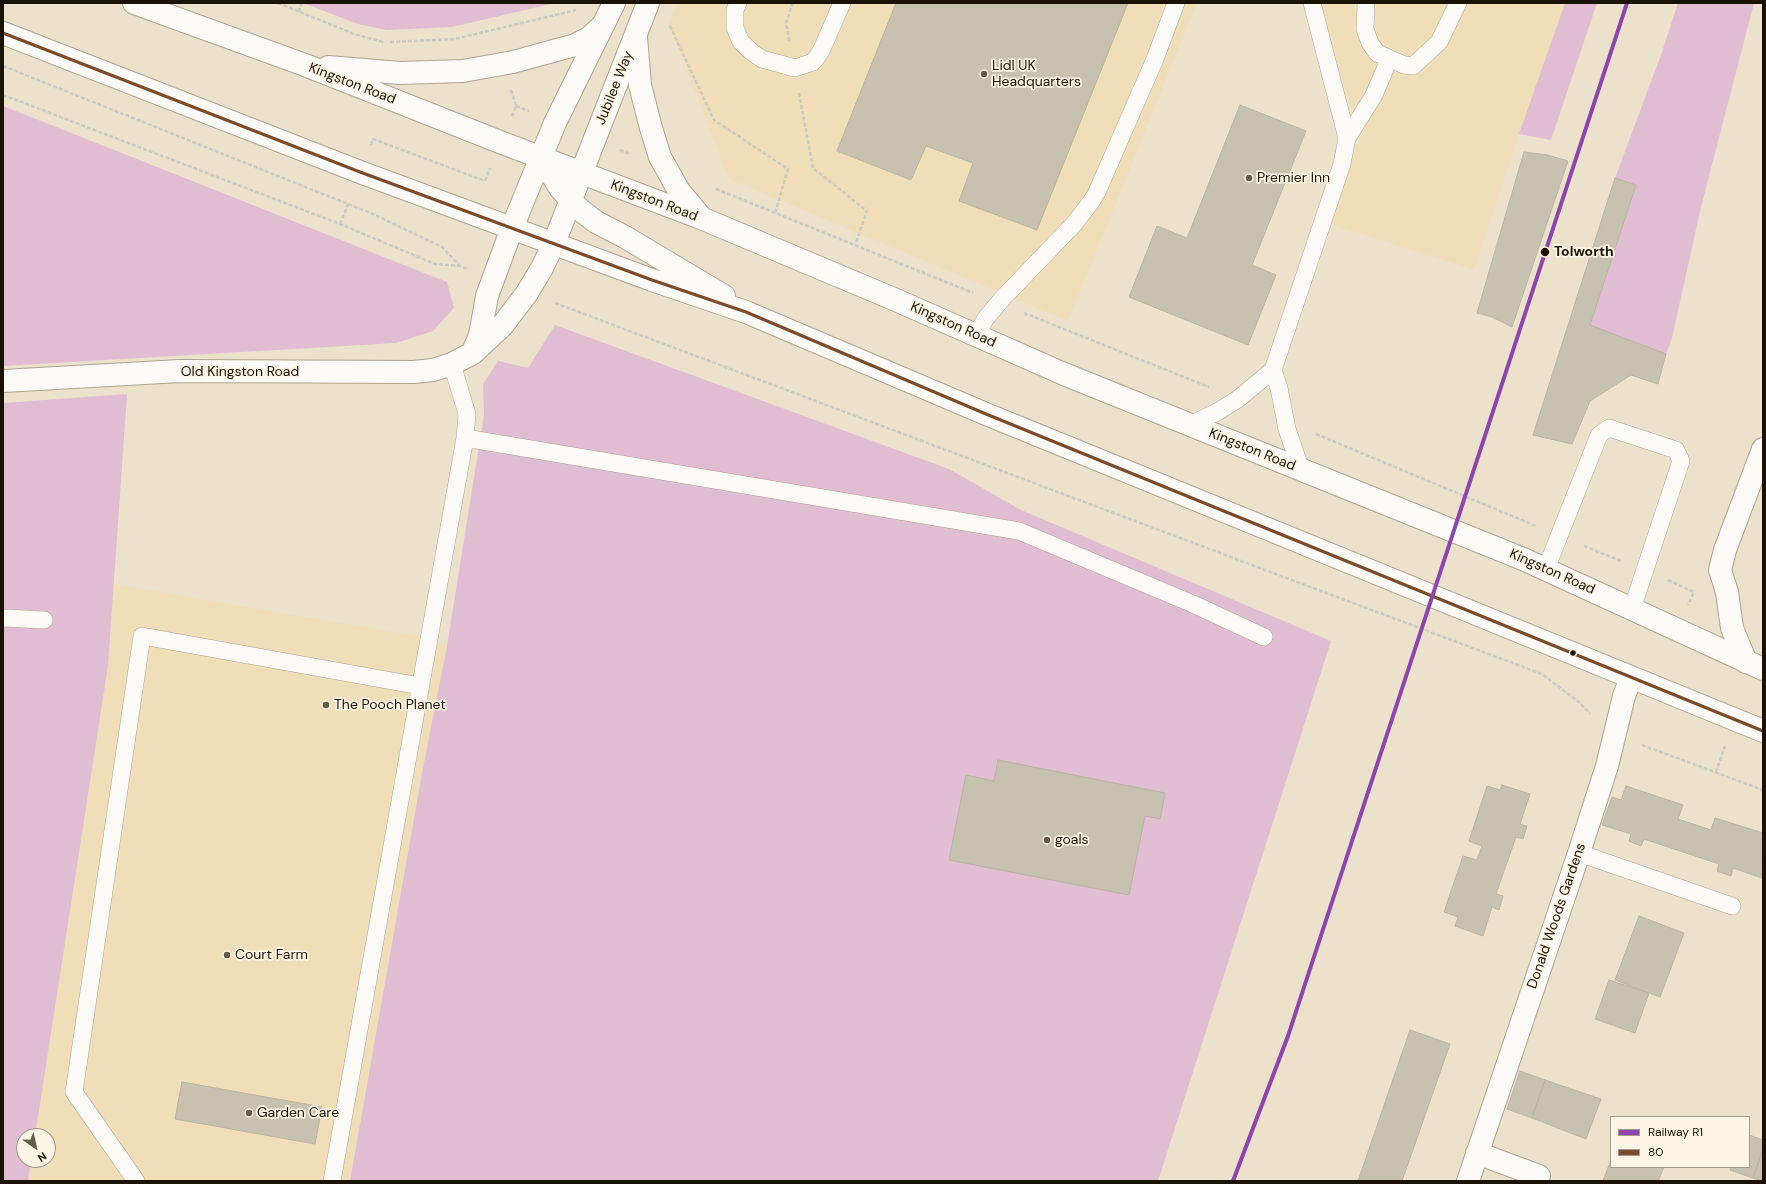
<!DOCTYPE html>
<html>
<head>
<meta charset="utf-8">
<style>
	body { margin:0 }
	#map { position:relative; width:1766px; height:1184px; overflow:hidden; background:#ece1ca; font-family:"DM Sans",sans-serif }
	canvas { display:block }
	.frame { position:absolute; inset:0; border:4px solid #1a1204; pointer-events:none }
	.legend { position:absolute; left:1610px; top:1116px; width:140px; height:52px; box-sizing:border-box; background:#fcf4e4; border:1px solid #a29a8a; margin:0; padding:5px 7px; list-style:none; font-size:12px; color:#1a1204 }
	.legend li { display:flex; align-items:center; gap:8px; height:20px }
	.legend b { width:20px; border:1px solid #a29a8a }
	.north { position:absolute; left:16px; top:1128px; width:40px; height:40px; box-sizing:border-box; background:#fcf4e4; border:1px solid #a29a8a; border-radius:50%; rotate:146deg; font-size:11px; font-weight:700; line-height:16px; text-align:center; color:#1a1204 }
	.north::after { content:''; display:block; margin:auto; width:14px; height:18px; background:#645a49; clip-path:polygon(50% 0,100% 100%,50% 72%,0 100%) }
</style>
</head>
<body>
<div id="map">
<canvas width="1766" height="1184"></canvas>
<div class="frame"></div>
<ul class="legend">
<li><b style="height:5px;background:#8e44ad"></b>Railway R1</li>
<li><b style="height:5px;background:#7a4b2a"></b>80</li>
</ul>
<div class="north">N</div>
</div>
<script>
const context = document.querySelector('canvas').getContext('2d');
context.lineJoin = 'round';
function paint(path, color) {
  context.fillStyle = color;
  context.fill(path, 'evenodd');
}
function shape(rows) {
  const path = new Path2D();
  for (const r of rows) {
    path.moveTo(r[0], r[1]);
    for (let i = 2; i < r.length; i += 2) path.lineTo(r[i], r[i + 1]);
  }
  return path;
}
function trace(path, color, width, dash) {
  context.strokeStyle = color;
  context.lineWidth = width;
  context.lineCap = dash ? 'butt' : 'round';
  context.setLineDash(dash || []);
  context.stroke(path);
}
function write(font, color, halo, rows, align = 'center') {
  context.font = font + ' "DM Sans",sans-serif';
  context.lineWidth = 3.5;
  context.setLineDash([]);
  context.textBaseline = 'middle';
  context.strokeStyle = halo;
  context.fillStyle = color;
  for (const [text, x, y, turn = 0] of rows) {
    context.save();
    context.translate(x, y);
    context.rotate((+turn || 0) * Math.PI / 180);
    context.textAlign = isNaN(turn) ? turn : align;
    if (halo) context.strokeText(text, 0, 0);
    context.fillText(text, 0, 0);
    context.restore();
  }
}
paint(shape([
	[677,3,1197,3,1068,321,729,179,669,24],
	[1320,3,1597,3,1519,134,1474,270,1330,224,1369,115,1351,109],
	[114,584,422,637,447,646,422,773,350,1181,28,1181,31,1160,48,1160,48,1136,35,1136,108,666]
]), '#f0deb9');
paint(shape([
	[303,3,555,3,452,27,387,30,358,24],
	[1565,3,1597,3,1551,140,1519,134],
	[1678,3,1754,3,1701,207,1672,338,1666,354,1590,325,1635,185,1615,178,1661,55],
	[3,106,447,282,454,308,433,331,396,343,3,366],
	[555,325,949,469,1021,510,1331,641,1158,1181,350,1181,422,773,447,646,484,415,483,384,498,361,528,368],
	[127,394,108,666,35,1136,24,1136,24,1160,31,1160,28,1181,3,1181,3,403]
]), '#e1bdd3');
const building = shape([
	[896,3,1128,3,1037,230,959,201,973,163,926,146,911,180,837,151,896,3],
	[1240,105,1306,131,1252,265,1276,275,1248,345,1129,297,1157,226,1187,238,1240,105],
	[1524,152,1547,155,1568,161,1512,327,1492,317,1477,313,1524,152],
	[1615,178,1636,185,1590,325,1666,354,1658,384,1631,375,1590,401,1572,444,1533,435,1615,178],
	[998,760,1165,793,1160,819,1145,816,1129,895,949,860,966,775,994,781,998,760],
	[1502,785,1530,794,1520,824,1527,826,1523,839,1516,837,1496,894,1503,896,1499,910,1492,907,1483,936,1455,926,1458,917,1444,912,1463,856,1477,860,1482,846,1469,841,1487,786,1500,790,1502,785],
	[1626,786,1683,805,1678,819,1711,830,1715,818,1763,833,1762,878,1733,868,1731,876,1717,871,1719,864,1644,839,1641,846,1629,841,1631,834,1602,825,1612,797,1621,800,1626,786],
	[1639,916,1684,933,1660,997,1615,980,1639,916],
	[1609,980,1649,993,1635,1033,1595,1019,1609,980],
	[1410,1030,1450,1044,1402,1181,1358,1181,1410,1030],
	[1520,1071,1545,1080,1532,1118,1507,1109,1520,1071],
	[1545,1080,1601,1099,1586,1139,1532,1118,1545,1080],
	[182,1082,322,1107,315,1144,175,1119,182,1082],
	[1749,1135,1763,1140,1763,1149,1753,1178,1730,1170,1731,1167,1749,1167,1749,1135],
	[1763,1149,1763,1181,1753,1178,1763,1149],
	[1611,1160,1611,1167,1664,1167,1658,1181,1603,1181,1611,1160]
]);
paint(building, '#c7c2b0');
trace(building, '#bab4a2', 1);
const service = shape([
	[738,3,735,10,735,28,741,42,753,53,762,59,795,68,813,62,817,57,821,51,842,3],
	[1366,3,1365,29,1370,43,1377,53,1404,65,1413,66,1439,42,1458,3],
	[1347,138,1373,97,1389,60],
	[976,335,986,318,1001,300,1074,224,1091,202,1097,192,1155,59,1176,3],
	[1273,370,1279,388,1287,429,1301,470],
	[1190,425,1217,412,1238,399,1273,370,1342,164,1347,138,1312,3],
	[465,438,1019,531,1193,604,1264,637],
	[1546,569,1599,435,1609,428,1676,450,1681,461,1632,609],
	[3,618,44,620],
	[1579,853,1732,906],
	[136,1181,74,1092,142,636,420,686],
	[332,1181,465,438,467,414,452,364]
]);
const minor = shape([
	[473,352,480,335,487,296,512,228],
	[3,381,180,371,414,372,433,370,452,364,473,353,502,326,527,293,542,268,554,243],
	[1746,662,1732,628,1727,592,1720,570,1725,550,1763,449],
	[1477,1153,1539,1176],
	[1468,1181,1579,853,1607,766,1624,696,1631,678]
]);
const tertiary = shape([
	[512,228,555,123,614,3],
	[554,243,648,3]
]);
const trunk = shape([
	[134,3,305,65,500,142,701,218,896,300,1064,374,1523,559,1763,669],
	[3,33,360,172,652,280,746,312,986,414,1763,731],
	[636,37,640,85,651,128,660,157,679,191,700,216],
	[328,67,400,73,463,71,513,62,575,45,589,38,603,25],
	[540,156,560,188,571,201,583,212,596,222,625,237,724,296]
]);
trace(service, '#aca492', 18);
trace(minor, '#aca492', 24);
trace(tertiary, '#aca492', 24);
trace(trunk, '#aca492', 24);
trace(shape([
	[278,3,354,34,383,42],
	[299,12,301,3],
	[670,26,714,120,788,169,775,213],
	[789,41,786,23,793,3],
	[390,42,455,39,576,10],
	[3,66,373,214,442,247,460,266],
	[511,90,516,106,512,116],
	[799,93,813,168,867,211,855,245],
	[3,95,340,224,435,264,460,266,468,269],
	[516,106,529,111],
	[371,145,373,139,485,181,490,168],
	[620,150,630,154],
	[716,189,973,293],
	[340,224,349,202],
	[555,303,1542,674,1580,703,1590,714],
	[1024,313,1209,387],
	[1316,434,1536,526],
	[1584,546,1621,561],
	[1668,580,1694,592,1688,605],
	[1642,745,1763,790],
	[1716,772,1725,746]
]), '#cdcac4', 2.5, [4, 2]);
trace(service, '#fcfaf7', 17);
trace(minor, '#fcfaf7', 22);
trace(tertiary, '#fcfaf7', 22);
trace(trunk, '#fcfaf7', 22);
trace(shape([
	[3,33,360,172,652,280,746,312,986,414,1763,731]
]), '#7a4b2a', 3);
trace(shape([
	[1233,1181,1288,1036,1627,3]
]), '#8e44ad', 4);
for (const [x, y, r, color] of [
	[984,74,4,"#645a49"],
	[1249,178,4,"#645a49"],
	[1545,252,5,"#1a1204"],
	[1573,653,3.5,"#1a1204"],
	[326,705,4,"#645a49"],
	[1047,840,4,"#645a49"],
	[227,955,4,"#645a49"],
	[249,1113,4,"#645a49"]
]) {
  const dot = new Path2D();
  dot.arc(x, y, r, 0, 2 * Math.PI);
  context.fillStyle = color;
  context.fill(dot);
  trace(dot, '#fcf4e4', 1.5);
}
write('14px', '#1a1204', '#fcf4e4', [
	["Lidl UK",992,66],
	["Headquarters",992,82],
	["Premier Inn",1257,178],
	["The Pooch Planet",334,705],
	["goals",1055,840],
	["Court Farm",235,955],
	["Garden Care",257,1113]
], 'left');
write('14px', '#1a1204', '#fcf4e4', [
	["Kingston Road",352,84,21],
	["Jubilee Way",615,88,-68],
	["Kingston Road",654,201,21],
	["Kingston Road",953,325,24],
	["Old Kingston Road",240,372],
	["Kingston Road",1252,450,22],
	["Kingston Road",1552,572,24],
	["Donald Woods Gardens",1557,916,-71]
]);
write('bold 14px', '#1a1204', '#fcf4e4', [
	["Tolworth",1554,252]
], 'left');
</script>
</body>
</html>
